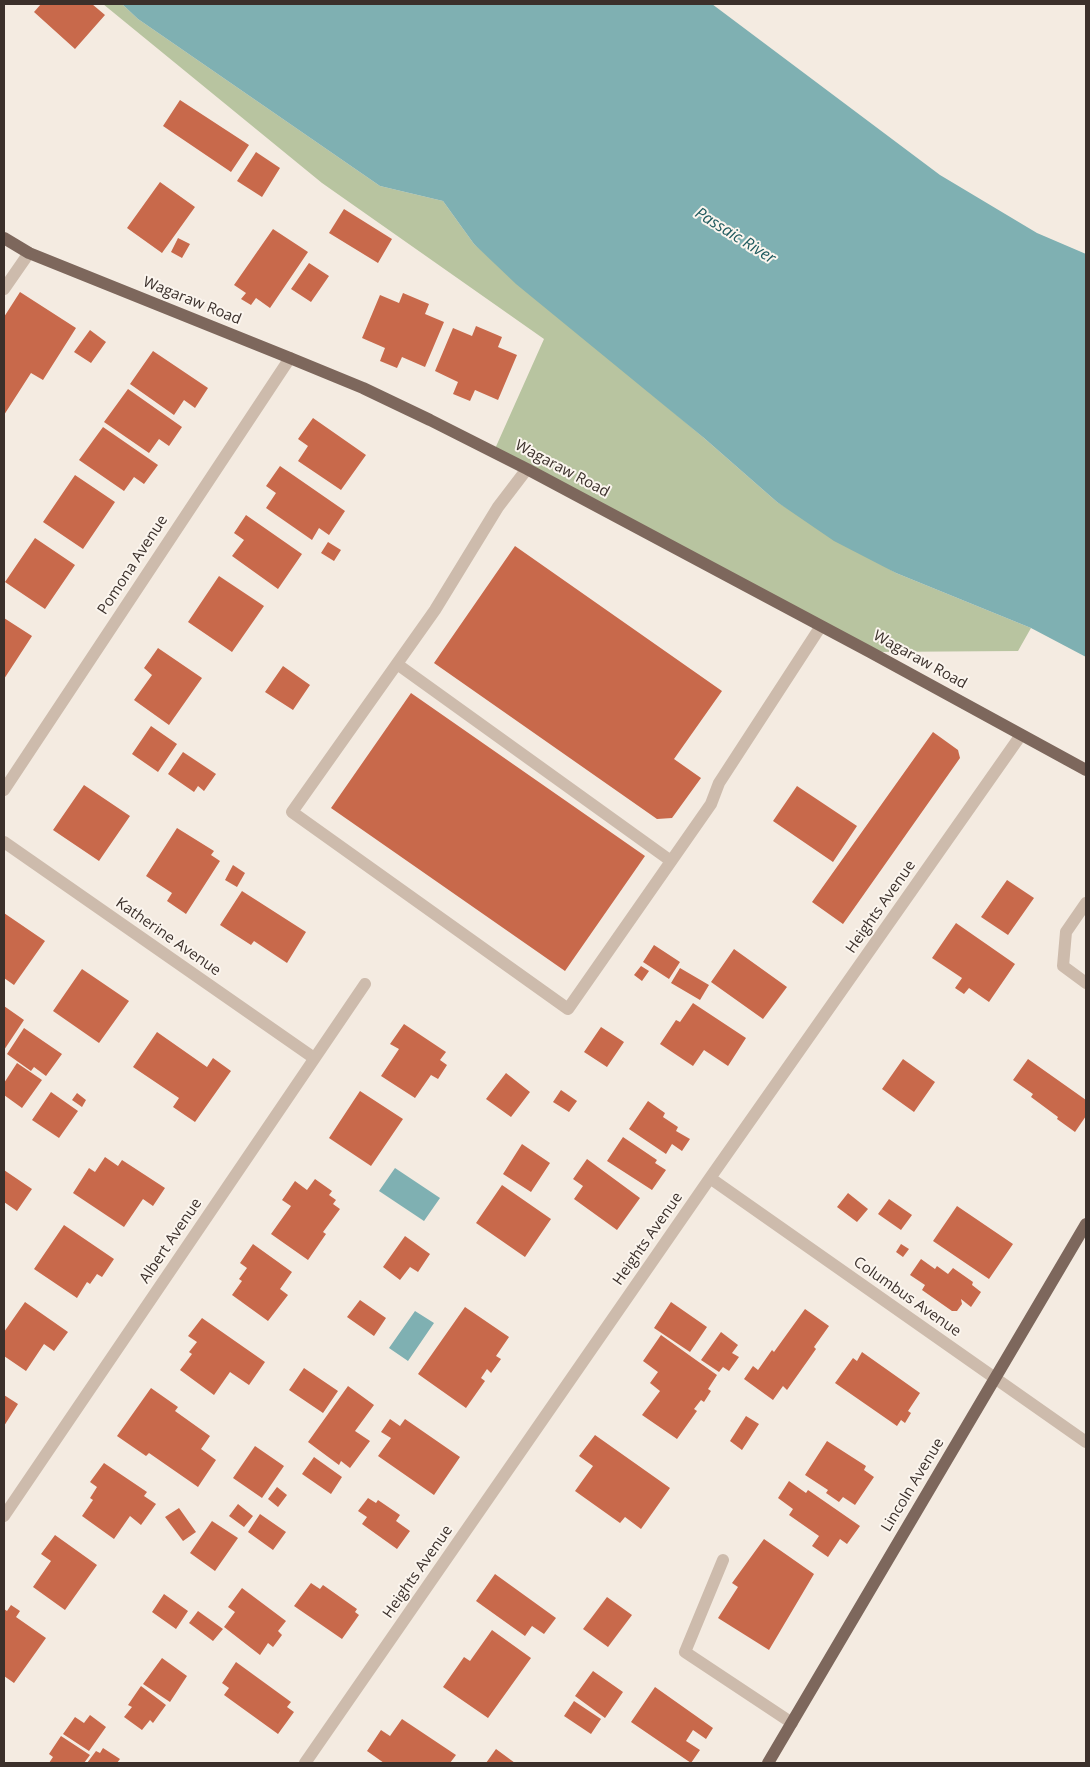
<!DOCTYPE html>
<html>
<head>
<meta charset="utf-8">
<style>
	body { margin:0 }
	#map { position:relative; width:1090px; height:1767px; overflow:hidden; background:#f4ebe1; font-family:"Open Sans",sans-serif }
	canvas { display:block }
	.frame { position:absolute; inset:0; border:5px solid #3b302b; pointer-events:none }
</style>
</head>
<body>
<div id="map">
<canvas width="1090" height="1767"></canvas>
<div class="frame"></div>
</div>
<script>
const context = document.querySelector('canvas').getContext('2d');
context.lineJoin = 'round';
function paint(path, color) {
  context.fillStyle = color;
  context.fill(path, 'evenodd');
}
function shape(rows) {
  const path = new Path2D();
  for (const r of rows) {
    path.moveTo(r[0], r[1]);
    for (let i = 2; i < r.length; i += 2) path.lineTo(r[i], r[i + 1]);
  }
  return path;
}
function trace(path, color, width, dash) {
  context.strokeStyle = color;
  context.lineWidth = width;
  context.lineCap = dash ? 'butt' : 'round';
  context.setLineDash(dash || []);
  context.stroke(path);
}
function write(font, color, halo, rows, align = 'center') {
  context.font = font + ' "Open Sans",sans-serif';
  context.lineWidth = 4;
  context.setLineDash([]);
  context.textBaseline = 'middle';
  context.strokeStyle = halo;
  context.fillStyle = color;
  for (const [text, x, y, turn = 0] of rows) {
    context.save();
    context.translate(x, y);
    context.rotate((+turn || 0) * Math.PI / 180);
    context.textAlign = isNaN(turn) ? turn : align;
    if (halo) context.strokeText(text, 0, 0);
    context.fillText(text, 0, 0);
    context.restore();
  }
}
paint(shape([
	[103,4,122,4,138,19,380,186,443,201,474,244,704,438,777,502,896,573,1031,628,1018,651,870,652,494,451,544,339,322,183]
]), '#b8c4a0');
paint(shape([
	[122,4,712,4,940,175,1037,233,1086,254,1086,657,1031,628,896,573,834,541,777,502,704,438,516,284,474,244,443,201,380,186,138,19],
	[395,1168,440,1198,424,1221,379,1191],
	[415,1311,434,1323,408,1361,389,1348]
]), '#7fb0b2');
paint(shape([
	[41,4,92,4,105,15,75,49,34,12],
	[180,100,249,145,231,172,163,126],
	[256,152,280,168,262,197,237,181],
	[160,182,195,207,162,253,127,228],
	[344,209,392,239,378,263,329,233],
	[273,229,308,252,270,308,256,298,251,305,241,299,246,293,234,285],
	[178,238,190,244,182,258,171,252],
	[309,263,329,276,311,302,291,289],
	[20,292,76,328,43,380,31,373,4,415,4,317],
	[403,293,429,304,425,314,444,322,425,367,402,357,397,368,380,361,385,348,362,338,380,295,399,303],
	[476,326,502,337,498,347,517,355,498,400,475,390,470,401,453,394,458,382,435,371,453,328,472,336],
	[90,330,106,342,91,363,74,352],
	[153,351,208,388,195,408,184,400,174,415,130,384],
	[128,389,182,427,169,446,159,439,149,453,104,422],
	[313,418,366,455,341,490,298,461,308,446,298,439],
	[103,427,158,465,144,484,134,477,124,491,79,460],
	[280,466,345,511,329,535,319,528,312,540,266,508,276,493,266,486],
	[75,475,115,502,83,549,43,522],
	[246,515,302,554,278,589,232,556,244,540,234,533],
	[35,538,75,565,45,609,5,582],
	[328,542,341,550,334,561,321,553],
	[515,546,722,691,674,759,701,778,672,818,657,819,434,663],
	[219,576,264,606,232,652,188,622],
	[4,618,32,636,4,679],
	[158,648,202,678,169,725,134,700,152,675,144,668],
	[283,666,310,685,293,710,265,692],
	[411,693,645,856,565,971,331,808],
	[151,726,177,744,158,772,132,754],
	[933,732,958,750,960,758,843,924,812,902],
	[183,752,216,774,204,791,198,786,194,792,168,774],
	[84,785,130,816,99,861,53,830],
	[797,786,857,826,833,862,773,821],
	[177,828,214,851,211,855,220,861,186,914,167,901,172,893,146,876],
	[233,865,245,873,237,887,225,880],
	[1007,880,1034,898,1008,935,981,917],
	[242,891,306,932,287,963,254,941,251,945,220,925],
	[4,913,45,941,14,985,4,978],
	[956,923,1015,964,989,1002,969,988,964,994,955,988,962,978,932,958],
	[654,945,680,962,669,979,643,962],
	[734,949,787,987,763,1019,711,982],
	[641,966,649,971,642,981,634,975],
	[680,968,709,985,700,1000,671,983],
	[82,969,129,1001,99,1043,53,1011],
	[693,1003,746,1038,728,1066,704,1050,693,1066,660,1044,676,1020,680,1022],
	[4,1006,24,1020,4,1050],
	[404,1024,446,1052,440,1060,447,1065,438,1079,431,1075,415,1098,381,1076,399,1049,390,1044],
	[601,1027,624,1042,607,1067,584,1052],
	[24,1028,62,1054,46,1076,34,1067,31,1071,7,1054],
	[157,1032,207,1067,213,1058,231,1071,195,1122,173,1107,179,1098,133,1067],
	[903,1059,935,1082,914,1112,882,1089],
	[1028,1059,1086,1100,1086,1116,1075,1132,1057,1119,1058,1117,1031,1097,1033,1094,1013,1080],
	[17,1063,42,1080,22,1108,4,1095,4,1083],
	[506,1073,530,1092,511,1117,486,1099],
	[561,1090,577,1101,569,1112,553,1102],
	[360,1091,403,1119,371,1166,329,1138],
	[51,1092,78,1111,59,1138,32,1120],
	[77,1093,86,1100,82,1107,72,1100],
	[648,1101,665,1113,663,1117,678,1127,676,1131,690,1139,682,1151,672,1144,666,1154,629,1129],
	[623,1137,657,1160,655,1163,666,1170,652,1190,607,1161],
	[522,1144,550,1163,531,1192,503,1174],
	[105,1157,118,1166,122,1160,165,1188,153,1206,143,1199,124,1227,73,1193,89,1168,95,1172],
	[587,1159,640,1198,617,1230,574,1199,583,1186,573,1179],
	[4,1170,32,1189,17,1211,4,1202],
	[315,1179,332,1191,329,1195,336,1200,333,1204,340,1209,323,1232,326,1234,308,1260,271,1234,291,1206,282,1200,295,1181,307,1190],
	[502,1185,551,1219,525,1257,476,1223],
	[848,1193,868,1209,857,1222,837,1207],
	[889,1199,912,1215,901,1230,878,1214],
	[957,1206,1013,1244,989,1279,933,1241],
	[64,1225,114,1259,102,1277,97,1274,90,1284,87,1282,77,1298,34,1269],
	[405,1236,430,1254,418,1272,410,1267,400,1280,383,1267],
	[253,1244,292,1272,280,1289,288,1295,268,1321,232,1295,242,1281,239,1279,247,1268,240,1263],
	[901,1244,909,1249,903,1257,896,1252],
	[921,1259,935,1269,937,1266,948,1274,953,1268,973,1282,972,1285,981,1292,971,1307,961,1299,962,1304,957,1311,952,1311,922,1290,925,1285,910,1275],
	[360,1300,386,1318,374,1336,347,1317],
	[25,1302,68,1332,54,1351,44,1344,26,1371,4,1356,4,1332],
	[671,1302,707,1327,690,1352,654,1328],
	[465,1307,509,1337,496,1356,501,1359,491,1373,487,1369,481,1378,485,1381,466,1408,418,1374],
	[805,1309,829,1326,814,1347,816,1349,787,1390,783,1386,773,1400,744,1379,753,1366,758,1370,772,1350,774,1352],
	[202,1318,265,1362,249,1385,230,1372,214,1395,180,1370,192,1354,189,1352,197,1342,188,1336],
	[721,1332,738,1345,732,1353,739,1357,729,1371,723,1367,719,1372,701,1360],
	[661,1335,717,1375,708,1389,711,1391,704,1402,701,1400,694,1409,697,1411,677,1439,642,1415,660,1391,650,1383,658,1372,643,1361],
	[862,1352,920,1393,908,1411,911,1413,905,1423,901,1420,897,1426,835,1383,853,1358,857,1361],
	[304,1368,338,1391,323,1413,289,1390],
	[348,1386,374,1405,355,1431,370,1441,350,1468,341,1461,339,1465,308,1442],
	[151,1388,178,1407,175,1411,210,1436,201,1449,216,1460,198,1487,149,1453,146,1456,117,1436],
	[4,1395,18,1404,4,1426],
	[746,1416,759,1424,742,1450,730,1441],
	[390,1419,400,1426,405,1419,460,1457,434,1495,378,1456,391,1438,381,1432],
	[595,1435,670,1488,641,1529,625,1517,620,1523,575,1491,593,1466,579,1456],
	[827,1441,866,1466,864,1470,874,1477,855,1505,843,1497,839,1502,826,1493,828,1490,805,1475],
	[255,1446,284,1466,262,1498,233,1478],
	[314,1457,342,1477,331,1494,302,1474],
	[104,1463,147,1492,144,1496,156,1504,141,1525,130,1516,114,1539,82,1516,93,1500,90,1498,97,1487,90,1482],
	[789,1481,806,1493,808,1490,860,1526,847,1544,840,1539,828,1557,812,1546,819,1536,789,1515,793,1509,778,1498],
	[277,1487,287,1495,278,1507,268,1499],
	[368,1498,376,1503,378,1500,400,1515,396,1521,410,1531,397,1549,362,1524,367,1517,358,1511],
	[238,1504,253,1516,244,1527,229,1516],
	[179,1508,196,1532,183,1541,165,1517],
	[260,1514,286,1532,273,1550,248,1532],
	[212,1521,238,1538,215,1571,190,1553],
	[55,1535,97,1565,65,1610,33,1587,51,1561,41,1554],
	[764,1539,814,1574,769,1650,718,1618,738,1587,732,1583],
	[495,1574,556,1618,544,1634,532,1626,525,1636,476,1601],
	[311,1583,320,1589,323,1585,357,1609,355,1612,359,1615,342,1639,294,1606],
	[242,1588,286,1621,278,1631,282,1635,273,1647,268,1643,260,1655,224,1627,235,1612,228,1607],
	[164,1594,188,1611,176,1629,152,1612],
	[607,1597,632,1615,608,1647,583,1629],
	[11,1605,20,1611,16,1617,46,1638,14,1683,4,1676,4,1609,7,1611],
	[198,1611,223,1629,213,1641,189,1623],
	[492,1630,531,1658,488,1718,443,1687,464,1657,470,1661],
	[162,1658,187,1676,170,1702,143,1684],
	[236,1662,291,1702,287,1707,294,1712,278,1734,224,1695,229,1688,222,1683],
	[593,1671,623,1692,605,1718,575,1696],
	[141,1686,166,1705,153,1723,150,1720,142,1730,124,1717,132,1707,128,1705],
	[655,1687,713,1728,706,1739,693,1730,686,1741,700,1750,691,1763,631,1722],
	[574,1701,601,1719,591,1734,564,1716],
	[90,1715,106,1727,89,1751,63,1734,75,1717,84,1723],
	[402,1719,456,1755,450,1763,384,1763,367,1751,381,1730,390,1736],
	[61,1736,90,1755,84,1763,49,1763,53,1757,49,1754],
	[103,1748,120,1759,117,1763,87,1763,96,1751,100,1753],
	[496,1749,515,1763,486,1763]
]), '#c8694b');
trace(shape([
	[4,289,29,253],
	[527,469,498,507,435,610,292,812,568,1009,711,804,719,783,821,626],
	[397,664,671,861],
	[4,790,290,358],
	[4,842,314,1058],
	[1086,903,1066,932,1063,966,1086,983],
	[710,1178,1086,1442],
	[4,1516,365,984],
	[723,1560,685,1652,792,1723],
	[305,1763,710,1178,1021,735]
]), '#cdbbac', 12);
trace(shape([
	[4,238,29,253,290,358,363,388,430,420,527,469,870,652,1086,770],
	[768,1763,1086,1224]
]), '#7d675c', 12);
write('15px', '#3b302b', '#fbf5ee', [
	["Wagaraw Road",192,301,22],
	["Wagaraw Road",562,469,28],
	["Pomona Avenue",133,565,-57],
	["Wagaraw Road",920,660,29],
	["Heights Avenue",881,907,-55],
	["Katherine Avenue",168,937,35],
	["Heights Avenue",648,1239,-55],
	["Albert Avenue",171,1241,-56],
	["Columbus Avenue",907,1297,35],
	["Lincoln Avenue",913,1485,-59],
	["Heights Avenue",418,1572,-55]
]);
write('italic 16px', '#1f5a5e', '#fbf5ee', [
	["Passaic River",735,236,32]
]);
</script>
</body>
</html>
